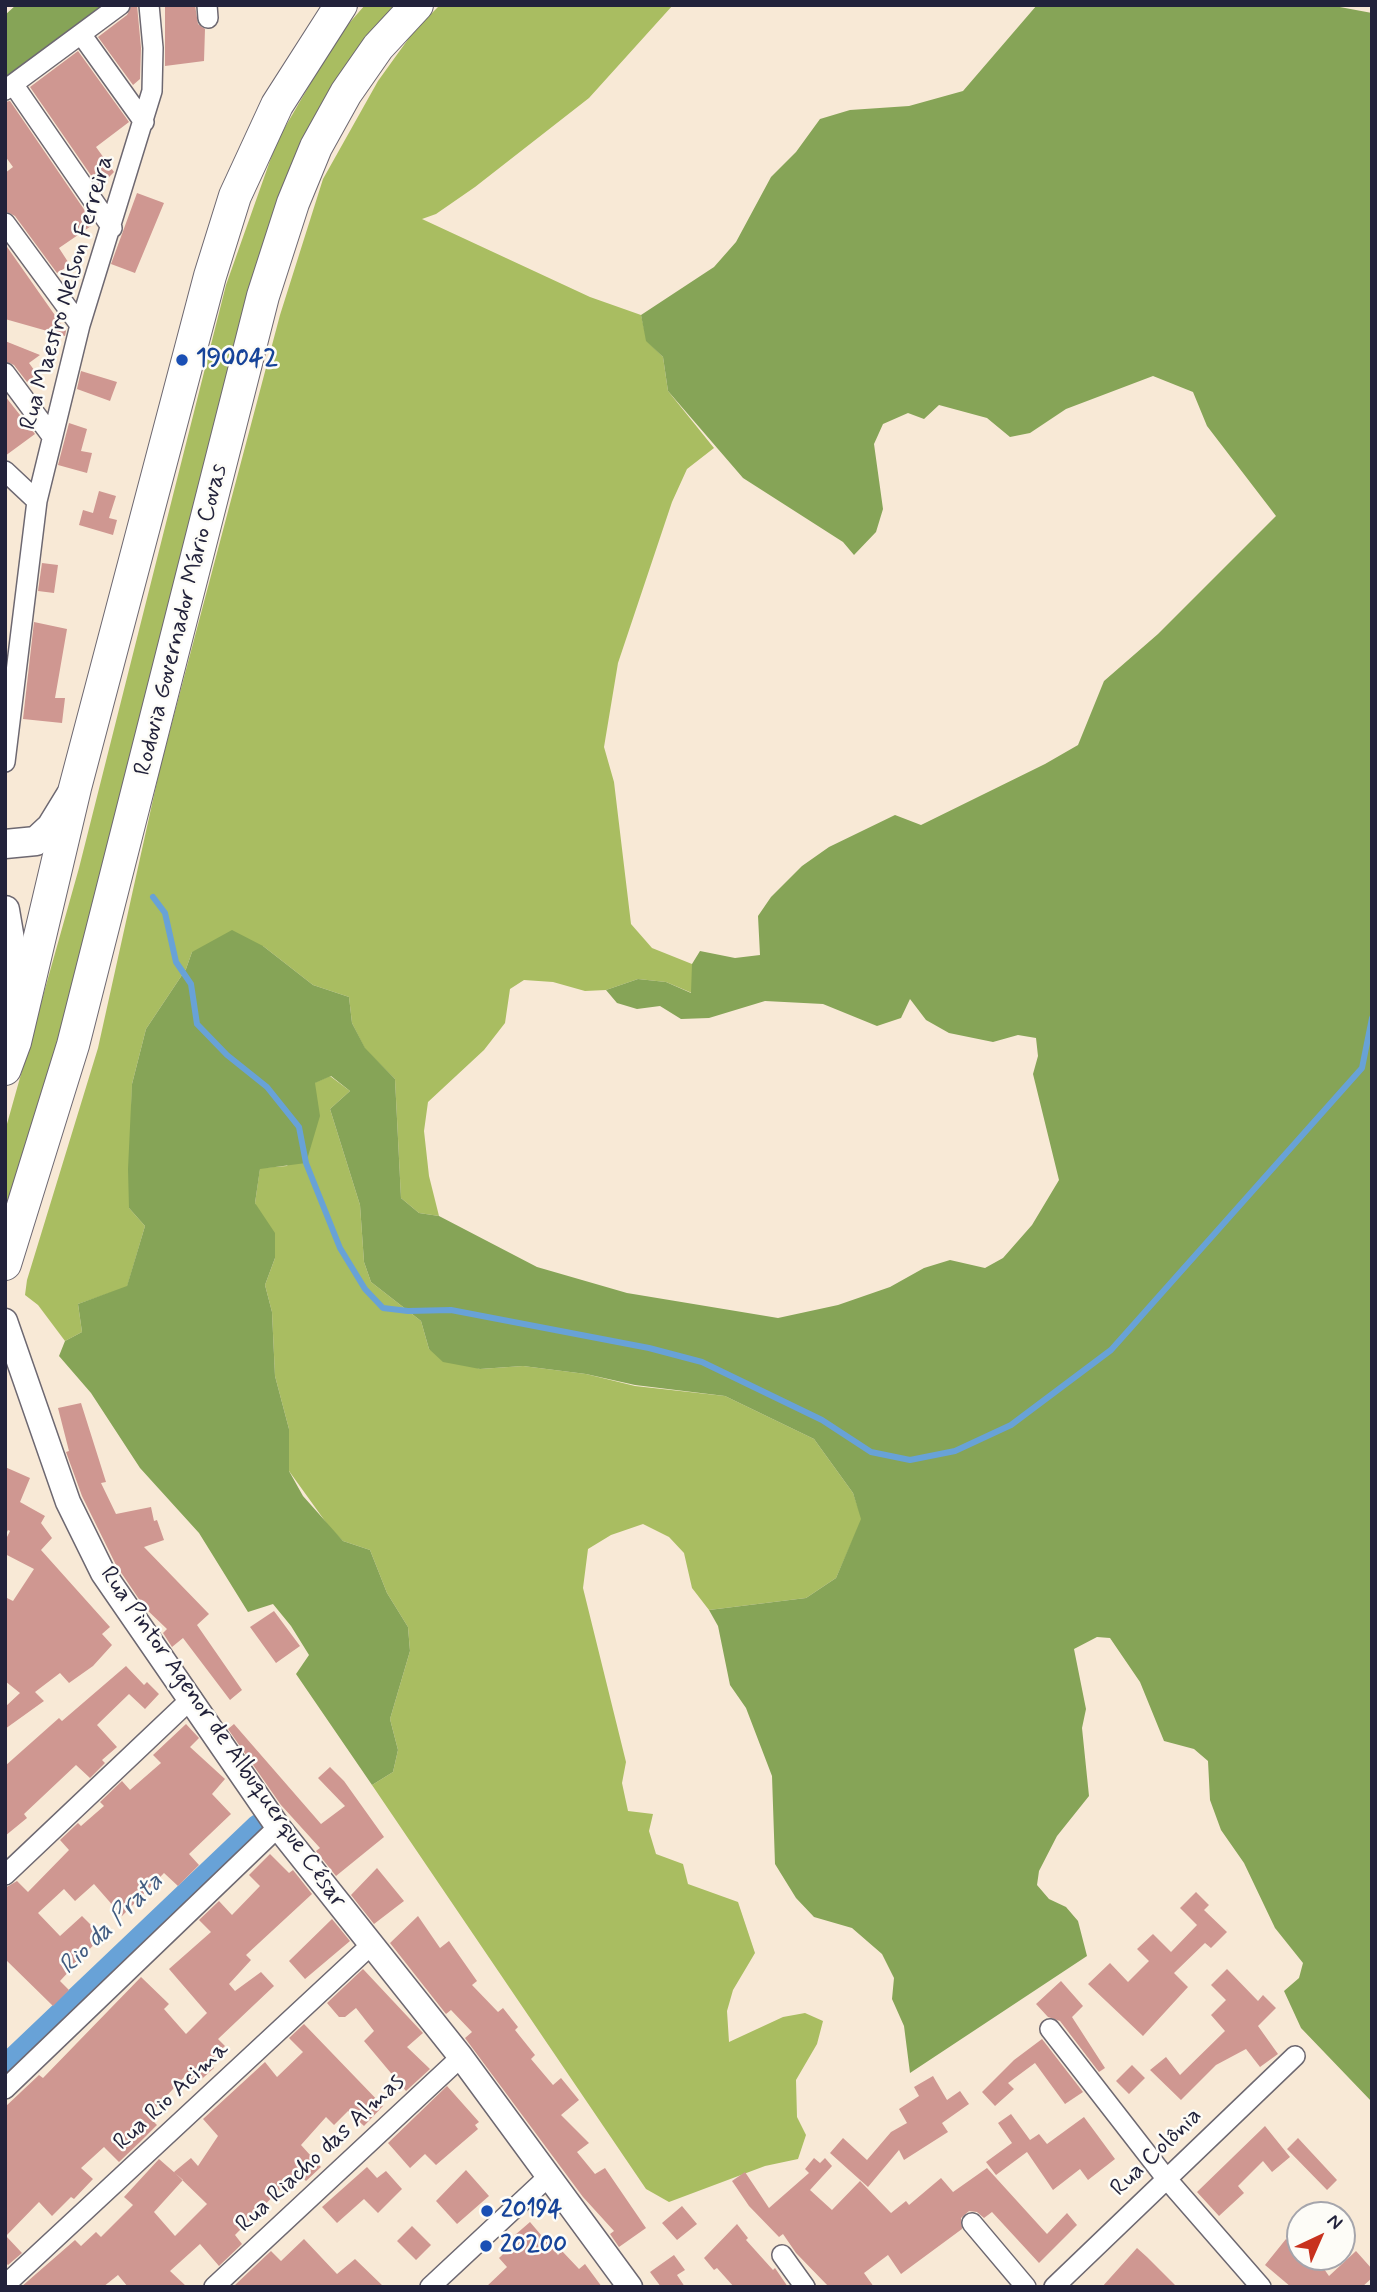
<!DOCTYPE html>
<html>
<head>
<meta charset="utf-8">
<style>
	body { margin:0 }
	#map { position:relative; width:1377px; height:2292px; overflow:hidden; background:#f8e9d6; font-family:Mynerve,sans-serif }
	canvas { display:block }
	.frame { position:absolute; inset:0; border:7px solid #22223b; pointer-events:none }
	.north { position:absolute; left:1286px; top:2201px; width:70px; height:70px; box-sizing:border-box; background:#fdfcf7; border:2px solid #a5a5ac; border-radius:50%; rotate:44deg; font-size:19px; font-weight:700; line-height:28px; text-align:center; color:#22223b }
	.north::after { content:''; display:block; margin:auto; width:24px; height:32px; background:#c8321e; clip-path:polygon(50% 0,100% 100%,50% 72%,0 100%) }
</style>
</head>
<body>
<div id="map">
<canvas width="1377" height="2292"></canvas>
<div class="frame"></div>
<div class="north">N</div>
</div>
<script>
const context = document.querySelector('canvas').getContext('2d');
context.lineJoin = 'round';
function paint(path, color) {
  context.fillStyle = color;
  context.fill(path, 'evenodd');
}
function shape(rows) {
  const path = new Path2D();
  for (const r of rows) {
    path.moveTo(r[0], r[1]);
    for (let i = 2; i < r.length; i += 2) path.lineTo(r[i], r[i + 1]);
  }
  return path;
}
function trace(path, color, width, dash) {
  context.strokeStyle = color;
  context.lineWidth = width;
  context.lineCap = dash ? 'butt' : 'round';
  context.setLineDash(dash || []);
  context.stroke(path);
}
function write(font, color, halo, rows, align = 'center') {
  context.font = font + ' Mynerve,sans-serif';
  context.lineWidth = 5;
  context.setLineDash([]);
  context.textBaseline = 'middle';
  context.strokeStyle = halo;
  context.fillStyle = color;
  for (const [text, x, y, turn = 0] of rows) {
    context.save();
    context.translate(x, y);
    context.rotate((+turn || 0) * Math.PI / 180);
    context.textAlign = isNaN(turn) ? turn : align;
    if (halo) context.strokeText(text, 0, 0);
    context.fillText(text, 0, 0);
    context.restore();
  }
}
paint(shape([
	[365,5,408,5,336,98,5,1252,5,1131,79,868,226,285,277,141,338,36],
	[440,5,673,5,589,98,475,187,436,214,422,219,590,297,641,315,647,341,663,357,668,391,714,448,687,469,672,502,618,663,604,747,614,782,631,924,652,948,692,964,692,993,666,982,638,979,606,990,585,991,553,982,524,980,510,989,505,1023,484,1050,428,1102,424,1131,429,1176,439,1216,419,1213,401,1198,395,1079,365,1049,352,1023,349,997,313,985,263,946,192,952,186,969,146,1029,132,1084,129,1208,145,1226,127,1287,78,1304,82,1332,65,1341,38,1305,25,1295,27,1280,98,1048,160,768,280,315,323,179,378,81,414,31],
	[330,1076,350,1091,330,1109,360,1205,364,1262,371,1282,421,1321,429,1349,480,1369,523,1366,586,1374,635,1386,725,1396,814,1439,853,1493,862,1519,836,1578,806,1598,709,1610,692,1588,684,1553,669,1537,643,1524,611,1535,588,1549,583,1588,626,1762,622,1783,628,1811,653,1814,649,1831,656,1854,683,1864,688,1884,738,1902,755,1953,733,1990,727,2011,729,2042,783,2017,805,2013,823,2021,817,2044,796,2080,797,2117,806,2135,798,2159,765,2166,669,2202,646,2189,372,1785,393,1772,398,1750,390,1719,410,1651,408,1627,387,1593,370,1550,343,1541,330,1528,289,1471,289,1429,275,1376,272,1312,265,1285,275,1258,255,1203,260,1168,287,1166,319,1116,314,1083]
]), '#a9bd61');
paint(shape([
	[16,5,103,5,5,84,5,15],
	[1037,5,1329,5,1372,13,1372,2102,1301,2028,1284,1991,1299,1978,1303,1963,1275,1928,1244,1863,1221,1830,1210,1800,1208,1761,1194,1749,1164,1741,1140,1682,1110,1638,1097,1637,1074,1649,1086,1709,1082,1728,1089,1796,1057,1836,1039,1871,1037,1885,1049,1899,1066,1907,1078,1921,1087,1956,910,2073,904,2026,892,1999,894,1978,882,1954,852,1928,814,1917,796,1898,775,1864,772,1776,746,1708,730,1685,718,1626,709,1610,806,1598,836,1578,861,1519,853,1493,814,1439,725,1396,635,1385,586,1374,523,1366,480,1369,443,1362,429,1349,421,1321,371,1282,364,1262,360,1205,330,1109,350,1091,331,1076,315,1083,320,1116,306,1163,260,1169,255,1203,275,1233,275,1258,265,1285,272,1312,275,1376,289,1429,289,1471,303,1496,343,1541,370,1550,387,1593,408,1627,410,1651,390,1719,398,1750,393,1772,372,1785,296,1674,309,1655,291,1626,273,1604,248,1612,199,1533,140,1468,91,1393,59,1356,65,1341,82,1332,78,1304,127,1286,145,1226,129,1208,128,1169,132,1084,146,1029,186,969,192,952,232,930,263,946,313,985,349,997,352,1023,365,1048,395,1079,401,1198,419,1213,439,1216,537,1267,627,1293,778,1318,838,1305,890,1287,924,1268,950,1260,985,1268,1003,1258,1032,1225,1059,1180,1033,1074,1038,1056,1036,1038,1018,1035,993,1042,949,1033,926,1020,910,999,901,1018,877,1026,823,1004,765,1001,709,1018,681,1019,660,1006,637,1009,617,1003,606,990,638,979,666,982,691,993,692,964,700,951,735,958,760,955,758,916,771,897,802,866,829,847,895,815,921,825,1045,764,1078,745,1104,681,1158,634,1276,516,1207,426,1193,392,1153,376,1066,409,1030,433,1010,437,987,418,939,405,924,419,908,413,883,424,874,444,883,509,876,532,854,555,843,542,743,478,668,391,663,357,646,341,641,315,714,267,736,242,771,177,796,152,820,119,850,110,909,106,963,91]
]), '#86a457');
trace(shape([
	[153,897,165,913,176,962,191,984,197,1024,227,1055,267,1087,299,1127,306,1163,340,1248,365,1289,383,1308,408,1311,451,1310,649,1348,702,1362,822,1420,871,1452,910,1460,955,1451,1011,1425,1111,1350,1362,1068,1372,1018]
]), '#68a2d7', 6);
trace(shape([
	[5,2065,257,1825]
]), '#68a2d7', 21);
paint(shape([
	[132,5,137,5,141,48,140,79,133,85,98,37,127,15],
	[165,5,195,5,198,24,205,29,204,61,165,66],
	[78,51,129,122,96,147,114,172,99,187,30,87],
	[10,101,94,224,59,248,70,265,57,273,15,216,5,211,5,173,13,167,5,156,5,102],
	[137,193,164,203,135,273,111,264],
	[5,244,66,331,65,336,5,319],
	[5,341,40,355,29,363,37,374,27,382,14,365,5,361],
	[81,371,117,382,110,401,77,389],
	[5,396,35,434,5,456],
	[69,423,87,429,81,451,92,453,87,473,58,465],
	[99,491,116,496,109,518,117,520,113,535,79,525,83,510,93,513],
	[42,563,58,565,54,593,38,591],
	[34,622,67,629,55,698,65,698,62,723,23,719],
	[81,1403,106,1482,101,1483,116,1514,151,1507,154,1521,157,1520,164,1540,144,1547,209,1614,197,1625,242,1690,230,1700,183,1638,172,1647,163,1633,167,1629,145,1608,116,1565,82,1496,66,1452,69,1451,58,1408],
	[5,1467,30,1478,20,1502,45,1516,41,1523,52,1538,41,1550,110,1627,102,1634,112,1645,93,1666,69,1683,60,1673,35,1692,44,1701,5,1729,5,1707,20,1693,5,1681,5,1597,13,1601,34,1569,5,1554,5,1541,10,1531,8,1530,5,1536],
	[274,1611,300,1646,276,1663,250,1627],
	[126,1666,144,1685,147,1682,159,1694,145,1709,129,1694,97,1725,117,1747,102,1760,105,1763,90,1778,76,1765,24,1814,27,1818,5,1836,5,1766,59,1718,62,1721],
	[186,1724,199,1738,190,1747,225,1779,212,1794,231,1814,189,1854,199,1865,178,1886,164,1873,122,1916,94,1884,75,1901,64,1889,38,1913,60,1936,82,1916,99,1933,99,1939,60,1981,69,1990,53,2006,5,1959,5,1888,17,1881,28,1892,69,1850,60,1840,78,1823,81,1826,104,1806,100,1802,122,1781,130,1790,161,1763,153,1755],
	[234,1724,321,1824,345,1806,318,1778,330,1767,344,1781,384,1837,336,1876,316,1851,320,1848,281,1805,228,1729],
	[270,1854,289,1873,293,1870,312,1894,246,1955,251,1960,229,1984,235,1991,261,1972,274,1986,218,2039,225,2046,208,2062,214,2068,194,2086,185,2076,148,2116,157,2125,140,2142,119,2162,104,2147,81,2168,93,2179,74,2199,71,2197,52,2216,39,2202,6,2236,22,2253,8,2265,5,2262,5,2107,39,2075,43,2078,141,1977,169,2004,164,2009,186,2034,207,2013,169,1969,211,1932,199,1920,219,1901,232,1915,260,1886,249,1875],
	[377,1868,404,1901,374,1924,351,1895],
	[1196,1892,1209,1905,1204,1910,1227,1932,1211,1948,1205,1943,1174,1973,1188,1987,1143,2036,1088,1984,1110,1963,1128,1982,1149,1961,1137,1949,1153,1934,1171,1952,1197,1925,1180,1908],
	[418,1916,440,1948,449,1941,477,1981,472,1985,498,2012,503,2008,518,2027,515,2030,535,2055,531,2059,553,2085,561,2078,579,2100,561,2115,589,2143,577,2152,595,2174,605,2168,646,2228,619,2247,610,2234,614,2231,583,2197,465,2038,472,2032,451,2010,446,2014,390,1943],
	[332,1919,350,1941,305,1979,289,1961],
	[363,1969,423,2033,407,2047,430,2069,406,2091,364,2041,374,2031,356,2008,345,2017,339,2017,327,2003],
	[1227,1969,1258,2001,1263,1995,1276,2008,1258,2026,1278,2054,1260,2067,1246,2049,1216,2065,1181,2100,1150,2070,1166,2057,1180,2075,1225,2031,1211,2015,1226,2000,1211,1985],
	[1061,1981,1083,2006,1072,2017,1105,2068,1099,2072,1060,2021,1048,2017,1036,2004],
	[304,2024,383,2106,364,2126,348,2111,334,2125,326,2117,301,2145,321,2167,306,2181,297,2172,235,2235,242,2244,219,2266,200,2244,170,2271,187,2287,128,2287,118,2275,103,2287,21,2287,75,2240,81,2246,96,2232,101,2237,133,2205,124,2197,159,2159,183,2180,154,2212,175,2236,207,2204,174,2172,191,2158,198,2166,218,2136,203,2119,265,2062,277,2077,303,2052,289,2038],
	[1042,2039,1083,2092,1065,2104,1035,2063,1008,2083,1014,2089,995,2106,982,2092,1014,2060],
	[1132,2065,1145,2078,1129,2094,1116,2081],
	[933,2076,947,2100,960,2091,969,2104,942,2123,948,2132,904,2160,899,2150,868,2187,830,2153,843,2138,867,2160,891,2132,907,2123,899,2109,919,2096,914,2087],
	[447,2086,479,2122,475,2125,478,2129,436,2165,425,2154,410,2168,388,2143],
	[1011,2114,1030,2140,1039,2134,1047,2144,1084,2117,1115,2159,1088,2180,1080,2169,1053,2190,1027,2152,996,2175,986,2162,1012,2143,998,2123],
	[1265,2126,1290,2157,1272,2172,1263,2161,1238,2186,1244,2193,1219,2216,1197,2192],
	[1298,2138,1337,2180,1327,2190,1287,2149],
	[814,2158,820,2163,825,2158,832,2166,810,2190,832,2210,860,2181,891,2213,906,2201,909,2205,941,2178,953,2192,987,2168,1047,2234,1067,2213,1077,2225,1039,2263,992,2212,984,2218,977,2212,969,2211,961,2218,962,2229,901,2274,888,2255,864,2273,874,2287,829,2287,796,2253,783,2234,779,2237,749,2206,732,2181,745,2172,769,2208,809,2173,805,2169],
	[367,2167,377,2178,386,2171,402,2189,378,2213,364,2199,337,2223,322,2207],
	[466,2170,489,2196,457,2224,436,2201],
	[682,2206,697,2224,677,2240,662,2223],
	[530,2222,558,2255,562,2251,579,2269,585,2264,602,2287,486,2287,507,2267,499,2258,519,2239,515,2235],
	[737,2224,748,2238,746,2240,773,2270,775,2268,788,2287,734,2287,717,2268,714,2270,704,2258],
	[412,2226,431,2245,416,2260,397,2241],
	[304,2239,337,2274,355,2259,384,2287,235,2285,271,2251,281,2261],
	[1286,2239,1300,2250,1300,2257,1308,2257,1314,2262,1317,2259,1329,2276,1356,2251,1372,2269,1372,2278,1362,2287,1291,2287,1265,2265],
	[1137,2248,1147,2257,1177,2287,1102,2287],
	[674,2255,685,2270,677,2275,685,2287,661,2287,650,2272]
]), '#cf9791');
const minor = shape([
	[207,5,208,18],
	[81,34,144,122],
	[13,84,112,228],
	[5,90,120,5],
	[5,223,80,325],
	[5,373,51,435],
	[5,471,37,501],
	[5,762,37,501,80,325,152,91,153,48,149,5],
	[5,1875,192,1698],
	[1050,2029,1165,2177,1261,2287],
	[5,2089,278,1827],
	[972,2223,1026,2287],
	[782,2255,805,2287],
	[5,2285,371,1945],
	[214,2287,461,2057],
	[430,2287,549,2176],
	[1054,2287,1295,2056]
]);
const tertiary = shape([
	[5,1321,68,1502,103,1573,278,1827,461,2057,630,2287]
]);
const secondary = shape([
	[5,844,36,841,51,827,70,796],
	[5,910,14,963,15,1012]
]);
const trunk = shape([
	[5,1069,15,1042,75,788,210,276,235,196,277,105,341,5],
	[5,1264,73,1045,263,296,293,203,316,147,346,93,378,47,417,5]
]);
trace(minor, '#6d6871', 22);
trace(tertiary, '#6d6871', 27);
trace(secondary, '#6d6871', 31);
trace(trunk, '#6d6871', 34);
trace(minor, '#fff', 19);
trace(tertiary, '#fff', 24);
trace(secondary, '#fff', 28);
trace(trunk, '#fff', 32);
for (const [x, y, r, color] of [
	[182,360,7,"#1a4fb4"],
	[487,2211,7,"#1a4fb4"],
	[486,2246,7,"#1a4fb4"]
]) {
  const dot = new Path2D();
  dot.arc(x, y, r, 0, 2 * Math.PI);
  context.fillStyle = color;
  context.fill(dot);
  trace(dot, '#fdfcf7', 2.5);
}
write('24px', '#22223b', '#fdfcf7', [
	["Rua Maestro Nelson Ferreira",68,293,-74],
	["Rodovia Governador Mário Covas",182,620,-76],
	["Rua Pintor Agenor de Albuquerque César",222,1738,55],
	["Rua Rio Acima",172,2097,-43],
	["Rua Colônia",1157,2153,-44],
	["Rua Riacho das Almas",321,2154,-43]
]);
write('bold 24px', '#164399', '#fdfcf7', [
	["190042",196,360],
	["20194",501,2211],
	["20200",500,2246]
], 'left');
write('italic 26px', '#425c81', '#fdfcf7', [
	["Rio da Prata",112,1925,-44]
]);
</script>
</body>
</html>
